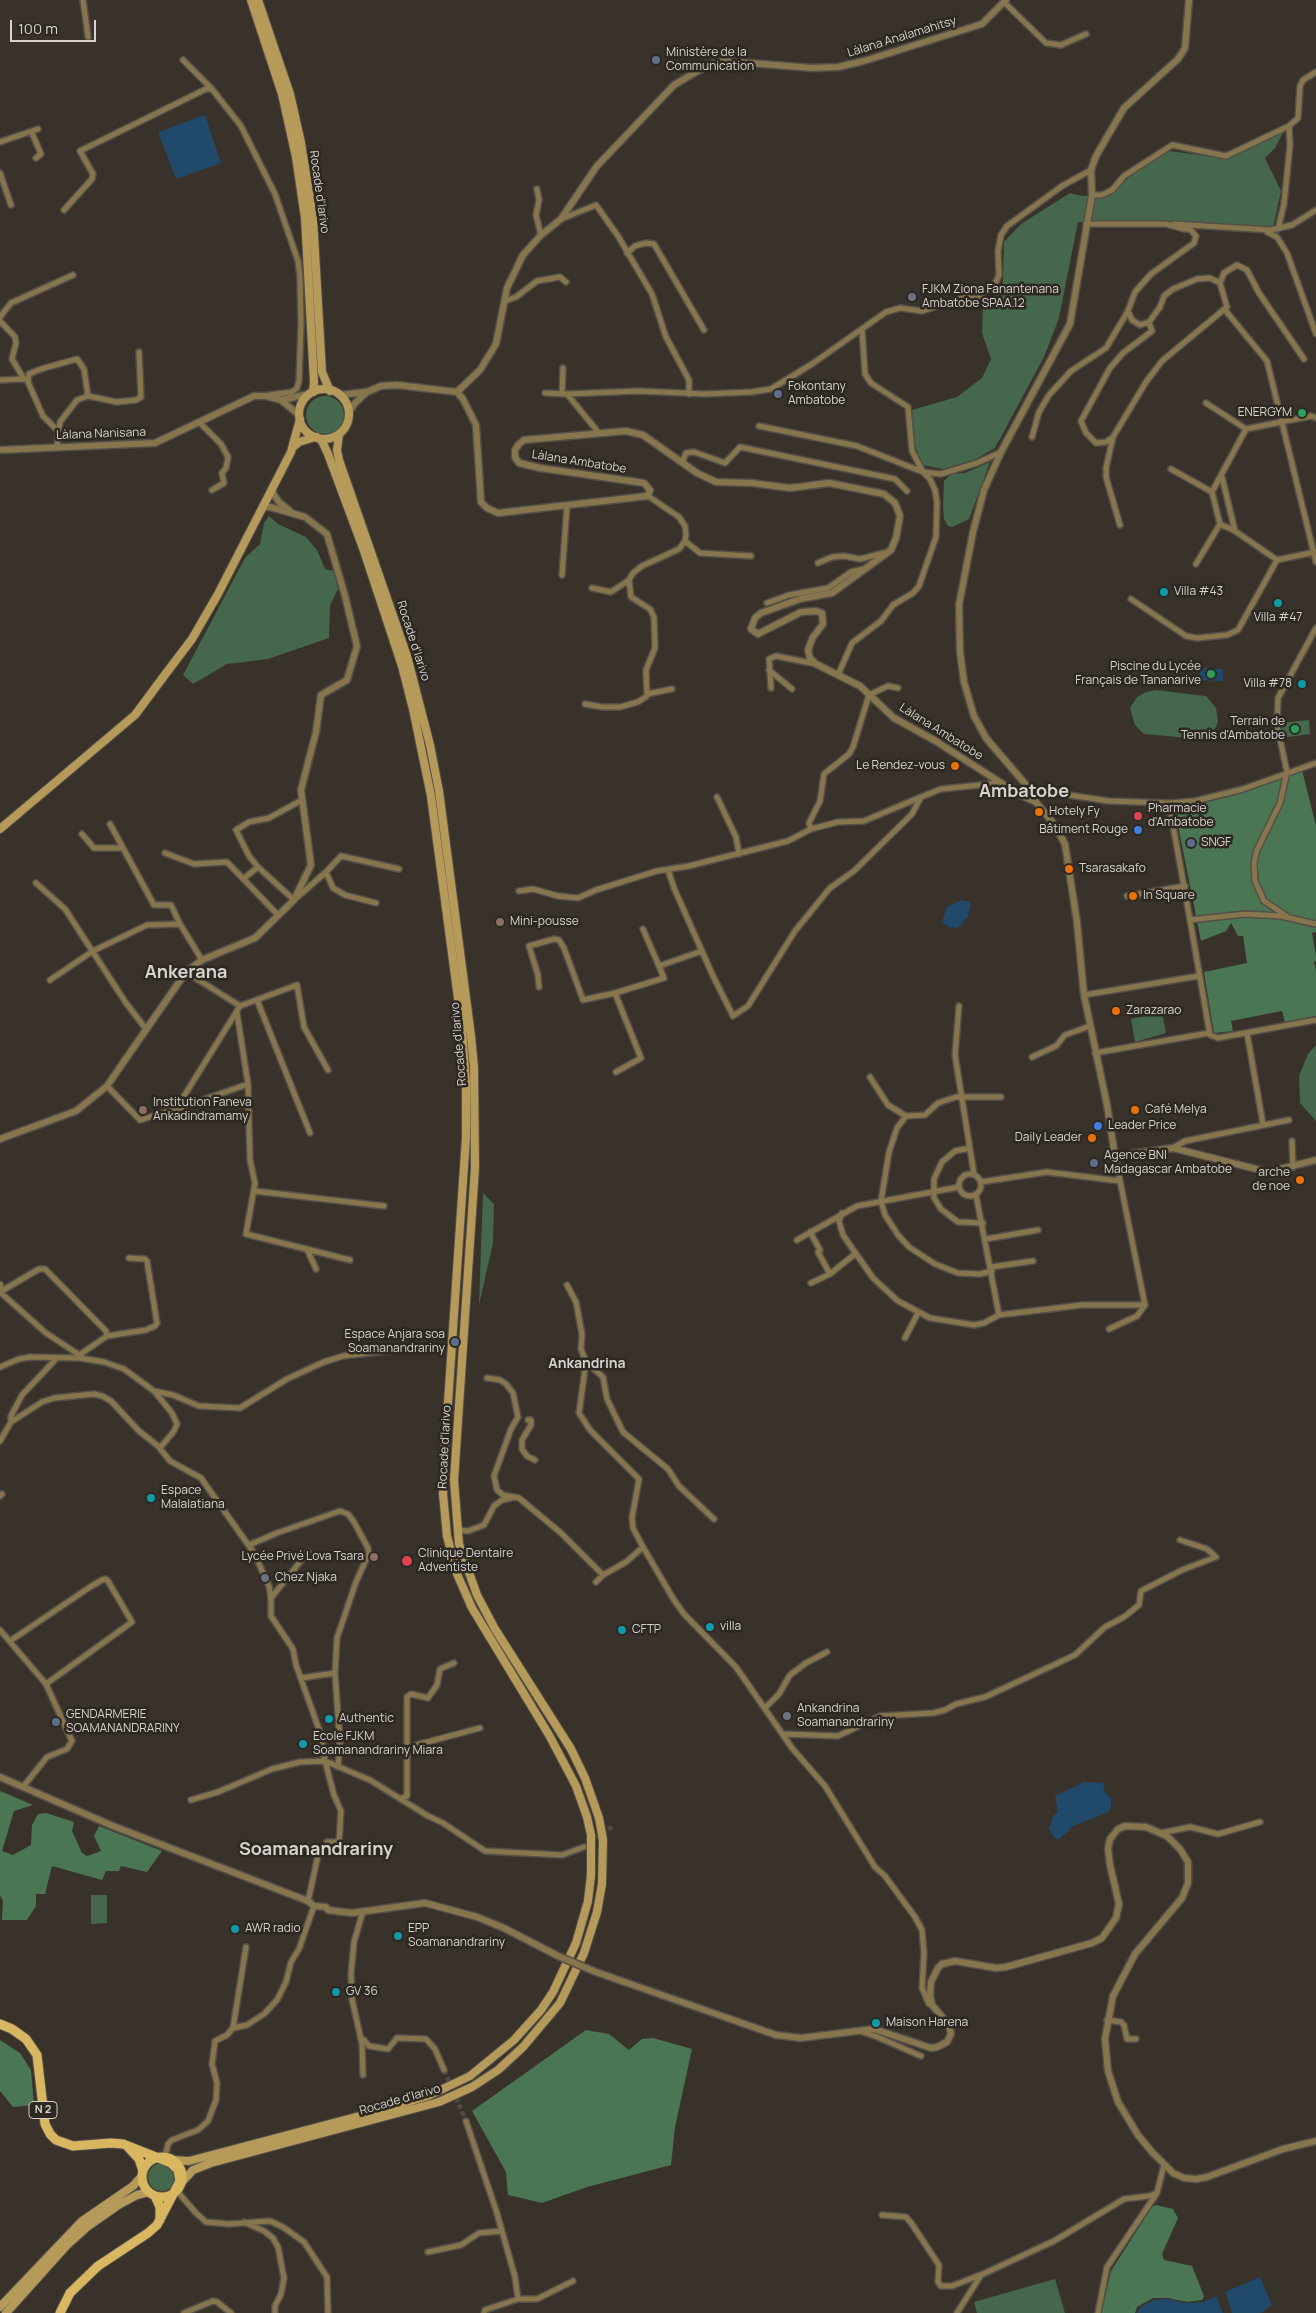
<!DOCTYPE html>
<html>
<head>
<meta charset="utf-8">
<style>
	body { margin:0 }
	#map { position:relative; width:1316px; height:2313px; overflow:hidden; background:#38322b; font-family:Manrope,sans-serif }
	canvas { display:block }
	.scale { position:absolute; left:10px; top:20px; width:86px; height:22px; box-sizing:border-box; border:2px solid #d6d2ce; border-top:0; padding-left:6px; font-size:15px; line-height:18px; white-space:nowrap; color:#d6d2ce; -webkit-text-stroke:4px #2d2822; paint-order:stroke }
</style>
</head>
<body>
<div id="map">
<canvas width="1316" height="2313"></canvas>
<div class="scale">100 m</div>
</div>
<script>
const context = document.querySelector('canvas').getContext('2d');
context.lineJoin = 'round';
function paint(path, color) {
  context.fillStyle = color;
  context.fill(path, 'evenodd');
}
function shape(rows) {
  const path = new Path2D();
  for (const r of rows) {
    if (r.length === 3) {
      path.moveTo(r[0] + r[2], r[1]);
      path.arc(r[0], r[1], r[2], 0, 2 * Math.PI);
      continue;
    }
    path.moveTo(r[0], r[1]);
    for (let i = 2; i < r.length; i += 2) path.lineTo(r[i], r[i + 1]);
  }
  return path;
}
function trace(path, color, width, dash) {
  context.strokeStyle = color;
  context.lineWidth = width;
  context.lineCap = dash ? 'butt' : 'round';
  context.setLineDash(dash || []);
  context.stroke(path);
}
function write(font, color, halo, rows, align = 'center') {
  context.font = font + ' Manrope,sans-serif';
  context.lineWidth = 5;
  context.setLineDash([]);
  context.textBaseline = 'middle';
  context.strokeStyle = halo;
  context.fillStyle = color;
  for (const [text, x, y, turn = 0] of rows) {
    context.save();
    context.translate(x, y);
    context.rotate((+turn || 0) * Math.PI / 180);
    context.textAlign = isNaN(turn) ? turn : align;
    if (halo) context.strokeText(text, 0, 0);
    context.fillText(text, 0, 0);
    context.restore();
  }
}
paint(shape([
	[1285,129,1275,148,1265,158,1281,191,1273,228,1246,229,1078,222,1059,318,1044,357,995,448,974,460,943,469,923,465,913,442,912,410,957,397,982,378,991,359,982,333,983,308,995,296,1003,281,1004,242,1021,224,1070,193,1082,196,1107,195,1138,170,1170,151,1228,159],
	[325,415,19],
	[990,462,969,519,952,527,948,526,944,519,943,507,944,481,951,474,965,473],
	[269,516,278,524,306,537,317,550,325,569,334,571,338,589,330,605,329,638,268,659,227,664,193,684,183,675,245,558,260,544,264,523],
	[1156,690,1206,696,1216,708,1218,721,1216,727,1208,736,1201,739,1144,734,1135,725,1130,708,1137,697,1146,692],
	[1309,720,1310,734,1281,738,1280,723],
	[1162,1013,1166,1033,1135,1042,1131,1019],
	[1316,1045,1316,1121,1300,1103,1299,1076,1308,1054],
	[483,1193,494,1204,493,1243,479,1305],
	[91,1895,107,1895,107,1923,91,1924],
	[162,2177,14],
	[1055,2279,1065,2313,977,2313,974,2302]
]), '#45674c');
paint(shape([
	[1302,770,1316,826,1316,932,1312,933,1316,956,1316,961,1314,962,1316,971,1316,1016,1285,1022,1282,1011,1231,1021,1233,1031,1214,1033,1204,972,1247,963,1243,936,1238,936,1231,923,1226,931,1201,941,1174,805,1196,805,1243,793],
	[0,1791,33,1805,14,1811,2,1851,13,1855,31,1845,32,1825,38,1814,46,1813,74,1822,72,1831,82,1853,87,1856,101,1851,94,1836,99,1826,162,1851,147,1872,121,1866,119,1871,106,1871,102,1880,52,1866,45,1894,36,1894,36,1906,27,1920,2,1920,3,1901,0,1895],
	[586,2030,609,2034,629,2050,642,2039,653,2038,692,2049,675,2127,671,2165,587,2187,542,2203,508,2195,506,2172,472,2111],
	[0,2040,20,2053,31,2070,34,2105,13,2107,0,2091],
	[1156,2205,1173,2209,1178,2218,1162,2254,1164,2260,1192,2266,1204,2296,1202,2300,1187,2302,1168,2298,1153,2298,1137,2307,1135,2313,1101,2313,1111,2271,1152,2207]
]), '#4a7653');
paint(shape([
	[205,115,221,163,176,179,158,132],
	[1200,668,1223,669,1223,681,1200,680],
	[961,900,971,902,968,916,958,928,949,927,942,922,947,907],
	[1084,1782,1103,1783,1105,1793,1111,1798,1111,1807,1108,1812,1074,1826,1058,1840,1053,1836,1049,1828,1053,1816,1058,1812,1055,1796],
	[1260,2277,1272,2305,1261,2313,1232,2313,1225,2292],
	[1216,2296,1223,2313,1137,2313,1139,2308,1153,2300,1167,2299,1186,2303,1204,2302]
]), '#20496a');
trace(shape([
	[584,1847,612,1827],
	[444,2070,466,2121]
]), '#504a43', 5, [5, 2.5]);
const minor = shape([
	[83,0,88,37],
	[1004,2,1046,43,1061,45,1086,34],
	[183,60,212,89,241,126,275,194,298,261,300,277,301,324,299,381,297,388,292,392,269,395],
	[32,133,41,154,36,158],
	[0,142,38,129],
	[0,173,11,205],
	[537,189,539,200,536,215,541,235],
	[1092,195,1102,195,1112,190,1124,176,1172,145,1226,156,1289,126,1298,118,1300,86,1303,80,1316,72],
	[64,210,92,179,93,174,80,151,206,89,212,89],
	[561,219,596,205,618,236,652,294,666,337,689,380,689,394],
	[1086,224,1166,224,1184,229,1190,229,1196,236,1194,243,1151,274,1135,292,1128,311,1132,320,1140,325,1149,322,1160,307,1164,296,1173,289,1197,279,1210,278,1220,283],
	[1174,224,1271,230,1292,225,1316,210],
	[1278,229,1284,204,1290,145,1289,126],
	[1267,232,1277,237,1287,253,1316,334],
	[627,253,635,246,646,243,654,244,704,330],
	[505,301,516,297,537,281,560,277,566,282],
	[1225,310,1267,361,1316,562],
	[0,317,11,303,73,275],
	[0,321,15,337,16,343,12,359,24,379,0,380],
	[862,329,865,374,871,383,908,407,912,451,923,472,941,474,977,463,1001,452],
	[545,393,567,394,638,391,706,394,751,392,771,389,812,364,886,312,900,308,922,311,965,297,975,298,984,293,995,284,999,275,998,251,1001,235,1007,226,1062,186,1091,170],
	[562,394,563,368],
	[567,394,599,433],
	[1206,403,1246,429,1311,416,1316,418],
	[199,422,221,444,228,457,226,468,222,473,224,483,212,490],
	[759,426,857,446,923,472,930,479,935,490,937,502,936,537,919,586,913,593,893,605,881,621,852,643,838,675],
	[58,431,43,416,28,382,29,374,41,369,77,359,84,369,88,396],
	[1032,437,1039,412,1049,395,1071,371,1106,348,1128,311],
	[1113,437,1106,442,1096,443,1086,433,1081,421,1110,368,1123,353,1152,331,1149,322],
	[57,446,60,422,77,400,88,396,117,402,136,400,141,397,139,352],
	[682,463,686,453,694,452,725,463,740,447,895,479,907,491],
	[1171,469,1212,492],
	[1220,524,1235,531,1222,477],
	[1120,525,1106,477,1106,468,1113,437,1146,382,1162,361,1227,307,1220,283,1224,273,1237,265,1247,270,1259,293,1304,359],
	[1235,531,1277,560,1315,552],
	[685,541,700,553,751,556],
	[818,563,832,557,844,556,860,559,884,553],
	[1196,564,1220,524,1212,492,1246,429],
	[562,575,567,506],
	[592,588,611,592,629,580],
	[1131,599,1186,636,1197,638,1227,635,1238,630,1277,560],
	[767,603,789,595,828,588,851,572,864,569],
	[769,670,792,689],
	[771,688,769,659,776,656,816,664],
	[647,694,672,689],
	[585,704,602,707,620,707,638,702,647,696,646,670,655,648,654,617,650,609,631,597,629,580,633,573,642,566,679,549,685,541,686,535,685,526,679,517,648,496],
	[1029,789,1109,801,1169,803,1195,801,1243,789,1316,763],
	[717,797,736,837,739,854],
	[921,797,941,789,1000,783],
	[1169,803,1190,920,1245,914,1281,916,1316,924],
	[110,824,154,905,171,905,180,924],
	[811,829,809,823,820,801,824,774,849,754,853,747,869,695,888,686,898,688],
	[82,834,94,848,123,848],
	[165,853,194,864,227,862,278,915],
	[258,867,249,856,236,830,249,822,269,818,302,800],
	[326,872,341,856,399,869],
	[243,879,258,867,294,900,326,872,333,888,345,895,376,903],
	[36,883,65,909,126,1003,146,1029],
	[519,891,533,889,558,896,578,898,596,890,657,871,689,866,788,841,811,829,838,822,864,821,921,797,912,814,854,871,830,888,795,931,748,1006,733,1016,713,976,674,888,668,870],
	[1127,896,1185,886],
	[1288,917,1264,901,1255,881,1254,863,1257,850,1280,803,1287,772,1277,725,1278,698,1316,628],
	[1190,920,1210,1035,1218,1038,1316,1020],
	[643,929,659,966],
	[186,972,240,1006],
	[50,980,93,951,147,925,180,924,202,960],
	[539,987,538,975,529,946,554,939,559,940,564,948,583,1000,615,993],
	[1084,995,1199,976],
	[257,1000,310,1133],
	[959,1006,955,1055,974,1174],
	[237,1013,248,1084,250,1160,255,1183,246,1234,350,1260],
	[1247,1033,1263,1124],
	[1095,1053,1209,1033],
	[1032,1057,1056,1046,1065,1035,1090,1026],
	[616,1072,641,1058,615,993,664,978,659,966,702,951],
	[870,1077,888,1105,906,1116,925,1115,938,1103,956,1097,1001,1097],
	[107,1086,140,1120,176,1109,240,1006,297,985,304,1027,328,1070],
	[177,1109,248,1084],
	[906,1116,897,1128,889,1152,881,1201,885,1215,898,1235,909,1247,935,1264,958,1273,980,1274,992,1271],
	[1292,1141,1293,1167],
	[970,1148,955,1151,942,1162,934,1179,934,1198,941,1209,958,1222,983,1223],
	[1173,1148,1185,1141,1289,1120],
	[1115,1156,1145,1305],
	[970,1185,11],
	[981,1182,1047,1172,1120,1181],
	[254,1191,384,1206],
	[976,1195,999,1315],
	[842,1213,839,1221,843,1235,873,1278,898,1301,930,1318,974,1325,984,1323,999,1315,1082,1305,1145,1305],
	[810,1232,820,1250,818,1252,830,1274],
	[986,1239,1038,1230],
	[797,1240,857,1206,959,1187],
	[307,1249,316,1269],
	[991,1267,1033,1261],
	[811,1283,830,1274,855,1254],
	[567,1285,576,1302,582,1334,581,1349,586,1362],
	[0,1292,39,1269,45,1269,106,1331,107,1336,82,1353,80,1358,30,1357,19,1359,0,1367],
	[0,1292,46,1333,78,1354,80,1358,104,1362,124,1369,154,1391,172,1413,177,1424,174,1431,160,1448],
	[1109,1329,1137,1316,1145,1305],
	[107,1336,146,1330,155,1326,157,1323,147,1261,145,1259,129,1258],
	[905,1338,918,1313],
	[487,1378,500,1380,506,1384,513,1393,518,1417,511,1429,494,1476,497,1490,503,1495,519,1498,561,1533,603,1575],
	[154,1391,173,1395,199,1406,240,1408,287,1379,324,1362,343,1356,423,1347],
	[528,1420,531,1420,531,1425,522,1440,522,1449,527,1456,535,1460],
	[11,1422,42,1402,54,1398,94,1394,102,1396,111,1401,139,1431,158,1446,170,1461,201,1478,254,1553,269,1586,271,1598,271,1616,293,1649,296,1665,321,1735,325,1761,334,1795,341,1811,339,1842,327,1842,326,1848,319,1851,308,1901],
	[0,1441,11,1422,11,1416,22,1395,56,1359],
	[0,1496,2,1494],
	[714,1519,679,1486,668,1469,623,1432,607,1399,603,1377,586,1362,579,1413,590,1430,639,1479,632,1518,633,1528,643,1547,674,1600,684,1614,736,1667,792,1748,825,1786,875,1867,885,1876,915,1917,922,1930,924,1953,922,1988,929,2004,932,2005],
	[457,1530,468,1531,484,1525,494,1506,502,1500,511,1498],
	[249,1545,277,1533,340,1511,348,1514,354,1522,368,1548,369,1553,356,1582,337,1638,335,1673,340,1743,338,1767],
	[596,1582,603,1575,626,1562,643,1547],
	[271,1598,308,1552],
	[0,1630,46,1684,72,1741,67,1749,47,1757,23,1787],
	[10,1641,90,1587,102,1580,106,1579,108,1581,132,1622,46,1684],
	[301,1678,335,1673],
	[765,1708,779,1694,790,1675,806,1663,827,1652],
	[783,1734,838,1736,880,1716,933,1713,945,1710,956,1704,985,1697,1058,1663,1075,1655,1105,1627,1124,1617,1139,1605,1141,1591,1182,1570,1216,1557,1207,1549,1180,1540],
	[408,1750,416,1745,480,1728],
	[400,1799,407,1796,407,1697,411,1694,428,1698,437,1685,440,1669,454,1663],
	[191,1800,218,1792,272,1769,300,1762,325,1761,370,1780,428,1816,443,1823,485,1851,562,1855,584,1847],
	[1161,1833,1190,1827,1218,1834,1260,1822],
	[363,1911,354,1942,351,1974,352,1999,362,2044,363,2075],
	[1107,2020,1121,2022,1124,2025,1127,2039,1136,2039],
	[233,2028,247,2025,264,2014,277,2000,286,1982,291,1962,299,1949,314,1906],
	[860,2031,875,2036,921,2056],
	[364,2040,369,2046,388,2049,397,2038,426,2039,435,2049,444,2070],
	[466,2121,496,2210,515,2277,518,2299,485,2310,484,2313],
	[165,2157,168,2144,172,2140,198,2130,208,2121,216,2100,217,2083,212,2064,215,2041,227,2035,233,2028,246,1947],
	[177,2191,196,2213,206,2222,229,2224,270,2221,283,2227,304,2242,327,2277,328,2313],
	[882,2215,906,2217,912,2224,939,2265,938,2282,941,2286,952,2286,980,2275],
	[244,2222,264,2231,273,2238,278,2247,284,2278,281,2294,275,2306,275,2313],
	[428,2252,461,2245,479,2233,502,2231],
	[518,2299,537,2299,573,2281],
	[184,2313,213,2301,217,2302,231,2313],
	[957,2313,981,2275,1054,2241,1124,2199,1149,2196,1157,2193],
	[1098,2313,1107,2267,1157,2193,1164,2165]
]);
const tertiary = shape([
	[1189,0,1185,48,1178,59,1124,108,1096,156,1091,170,1092,195,1070,324,1001,452,984,490,973,532,959,605,960,652,964,682,974,716,979,725,986,738,1027,786,1030,795,1054,824,1065,844,1077,922,1084,995,1107,1105,1115,1156,1173,1148,1268,1172,1316,1160],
	[457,392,480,370,496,344,507,288,523,255,541,235,561,219,597,166,674,85,708,65,725,61,812,68,838,67,864,61,982,24,1006,0],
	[340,395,366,392],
	[281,400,309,394],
	[349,412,355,403,367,392,381,386,397,385,457,392,463,399,476,425,481,502,487,508,498,513,648,496,650,490,644,483,540,468,519,463,515,457,515,450,519,444,524,440,626,431,643,435,697,473,716,482,752,483,790,488,829,483,884,494,895,503,900,516,896,538,891,550,832,593,800,599,761,613,755,618,751,629,758,634,801,612,816,611,822,613,823,624,813,637,808,650,810,658,816,664,860,686,894,718,934,740,1020,795,1036,802],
	[0,450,155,443,254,396,266,396,281,400,299,415],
	[272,488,274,495,279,502,290,511],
	[0,1139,76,1111,107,1086,186,972,202,960,255,938,294,900,311,865,301,790,316,732,321,695,347,680,357,646,345,596,327,534,305,517,270,507,263,507],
	[0,1285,0,1292],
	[0,1777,113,1826,308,1901,314,1906,326,1907,328,1910,352,1913,425,1903,477,1917,504,1928,558,1956],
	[596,1972,776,2035,801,2038,874,2029,931,2048,937,2047,947,2042,951,2034,949,2025,932,2005,930,1995,931,1982,938,1968,942,1964,955,1961,996,1968,1006,1967,1092,1943,1102,1938,1116,1918,1119,1904,1110,1865,1108,1849,1110,1839,1118,1829,1125,1826,1146,1827,1167,1836,1180,1849,1188,1862,1188,1883,1182,1898,1135,1954,1113,1996,1105,2039,1108,2071,1118,2102,1138,2135,1152,2152,1173,2173,1184,2178,1196,2179,1207,2177,1283,2149,1316,2141]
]);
const secondary = shape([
	[251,0,282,94,296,157,305,218,314,382,313,392],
	[258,0,290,94,301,143,313,218,322,372,330,391],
	[324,414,25],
	[292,448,299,442,315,437],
	[0,829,135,715,164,676,192,639,218,594,291,452,300,419],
	[172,2160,189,2161,371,2113,428,2096,470,2076,514,2040,541,2010,553,1992,576,1943,588,1901,591,1875,591,1835,587,1817,576,1786,549,1735,472,1608,457,1574,447,1536,443,1494,445,1447,466,1137,466,1082,462,1028,431,796,413,709,402,666,363,548,328,454,322,441,317,437],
	[181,2183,193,2170,211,2163,439,2102,472,2087,498,2070,523,2047,560,2003,584,1953,597,1912,602,1884,603,1840,599,1818,585,1778,571,1749,495,1629,477,1595,459,1544,454,1480,475,1168,474,1067,471,1036,439,791,430,745,407,656,339,460,337,450,339,434],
	[0,2307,82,2221,133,2186,142,2176],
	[6,2313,67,2245,87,2227,120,2204,137,2195,149,2192]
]);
const primary = shape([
	[0,2024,12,2029,26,2039,37,2055,45,2124,50,2134,56,2140,73,2146,111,2143,123,2144,171,2163,178,2170,180,2181,157,2225,148,2233,98,2266,70,2293,60,2313],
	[128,2147,139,2159,143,2171],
	[162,2177,20],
	[155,2196,160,2207,160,2220]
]);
trace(minor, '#544f48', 8);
trace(tertiary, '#544f48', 9);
trace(secondary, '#544f48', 10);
trace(primary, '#544f48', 11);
trace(minor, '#86754d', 5);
trace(tertiary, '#86754d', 6);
trace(secondary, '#b59a59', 8);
trace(primary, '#d9b660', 9);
const tertiaryBridge = shape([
	[558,1956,596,1972]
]);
trace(tertiaryBridge, '#544f48', 9, []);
trace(tertiaryBridge, '#86754d', 6);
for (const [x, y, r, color] of [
	[656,60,5,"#5c6f8a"],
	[912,297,5,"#6b7280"],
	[778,394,5,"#5c6f8a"],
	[1302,413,5,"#2e9e5b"],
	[1164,592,5,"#0f9aa8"],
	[1278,603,5,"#0f9aa8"],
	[1211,674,5,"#2e9e5b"],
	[1302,684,5,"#0f9aa8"],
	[1295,729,5,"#2e9e5b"],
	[955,766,5,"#e8710a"],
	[1039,812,5,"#e8710a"],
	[1138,816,5,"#e0444e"],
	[1138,830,5,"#3f7fe0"],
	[1191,843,5,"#5c6f8a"],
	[1069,869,5,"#e8710a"],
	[1133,896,5,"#e8710a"],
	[500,922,5,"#8d6e63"],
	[1116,1011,5,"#e8710a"],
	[143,1110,5,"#8d6e63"],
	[1135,1110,5,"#e8710a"],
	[1098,1126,5,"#3f7fe0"],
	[1092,1138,5,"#e8710a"],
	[1094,1163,5,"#5c6f8a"],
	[1300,1180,5,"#e8710a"],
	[455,1342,5,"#5c6f8a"],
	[151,1498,5,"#0f9aa8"],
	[374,1557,5,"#8d6e63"],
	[407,1561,6,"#e0444e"],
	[265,1578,5,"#6b7280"],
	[710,1627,5,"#0f9aa8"],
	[622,1630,5,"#0f9aa8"],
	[787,1716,5,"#6b7280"],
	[329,1719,5,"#0f9aa8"],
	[56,1722,5,"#5c6f8a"],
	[303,1744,5,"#0f9aa8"],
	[235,1929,5,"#0f9aa8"],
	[398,1936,5,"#0f9aa8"],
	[336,1992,5,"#0f9aa8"],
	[876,2023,5,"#0f9aa8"]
]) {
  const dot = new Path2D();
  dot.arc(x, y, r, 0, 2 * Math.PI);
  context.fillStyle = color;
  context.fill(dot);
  trace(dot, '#2d2822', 2);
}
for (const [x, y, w] of [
	[43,2110,28]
]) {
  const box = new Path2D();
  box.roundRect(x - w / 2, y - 8.5, w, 17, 4);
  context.fillStyle = '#2d2822';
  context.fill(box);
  trace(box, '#d6d2ce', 1);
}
write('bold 11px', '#d6d2ce', null, [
	["N 2",43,2110]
]);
write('12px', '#d6d2ce', '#2d2822', [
	["Làlana Analamahitsy",902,37,-17],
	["Rocade d'Iarivo",319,192,82],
	["Làlana Nanisana",101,434,-2],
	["Làlana Ambatobe",579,462,9],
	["Rocade d'Iarivo",413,641,72],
	["Làlana Ambatobe",941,732,32],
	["Rocade d'Iarivo",459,1044,-95],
	["Rocade d'Iarivo",445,1447,-87],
	["Rocade d'Iarivo",400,2100,-16]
]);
write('12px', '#d6d2ce', '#2d2822', [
	["Ministère de la",666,53],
	["Communication",666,67],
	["FJKM Ziona Fanantenana",922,290],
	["Ambatobe SPAA.12",922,304],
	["Fokontany",788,387],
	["Ambatobe",788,401],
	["ENERGYM",1292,413,"right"],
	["Villa #43",1174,592],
	["Villa #47",1278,618,"center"],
	["Piscine du Lycée",1201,667,"right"],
	["Français de Tananarive",1201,681,"right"],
	["Villa #78",1292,684,"right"],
	["Terrain de",1285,722,"right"],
	["Tennis d'Ambatobe",1285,736,"right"],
	["Le Rendez-vous",945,766,"right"],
	["Pharmacie",1148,809],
	["d'Ambatobe",1148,823],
	["Hotely Fy",1049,812],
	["Bâtiment Rouge",1128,830,"right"],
	["SNGF",1201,843],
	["Tsarasakafo",1079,869],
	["In Square",1143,896],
	["Mini-pousse",510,922],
	["Zarazarao",1126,1011],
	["Institution Faneva",153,1103],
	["Ankadindramamy",153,1117],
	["Café Melya",1145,1110],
	["Leader Price",1108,1126],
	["Daily Leader",1082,1138,"right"],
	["Agence BNI",1104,1156],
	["Madagascar Ambatobe",1104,1170],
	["arche",1290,1173,"right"],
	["de noe",1290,1187,"right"],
	["Espace Anjara soa",445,1335,"right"],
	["Soamanandrariny",445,1349,"right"],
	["Espace",161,1491],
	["Malalatiana",161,1505],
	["Clinique Dentaire",418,1554],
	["Adventiste",418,1568],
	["Lycée Privé Lova Tsara",364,1557,"right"],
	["Chez Njaka",275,1578],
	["villa",720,1627],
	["CFTP",632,1630],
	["Ankandrina",797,1709],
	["Soamanandrariny",797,1723],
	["GENDARMERIE",66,1715],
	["SOAMANANDRARINY",66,1729],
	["Authentic",339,1719],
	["Ecole FJKM",313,1737],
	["Soamanandrariny Miara",313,1751],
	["AWR radio",245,1929],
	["EPP",408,1929],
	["Soamanandrariny",408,1943],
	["GV 36",346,1992],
	["Maison Harena",886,2023]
], 'left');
write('bold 14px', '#d6d2ce', '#2d2822', [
	["Ankandrina",587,1364]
]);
write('bold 18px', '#d6d2ce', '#2d2822', [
	["Ambatobe",1024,792],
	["Ankerana",186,973],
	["Soamanandrariny",316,1850]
]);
</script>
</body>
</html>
